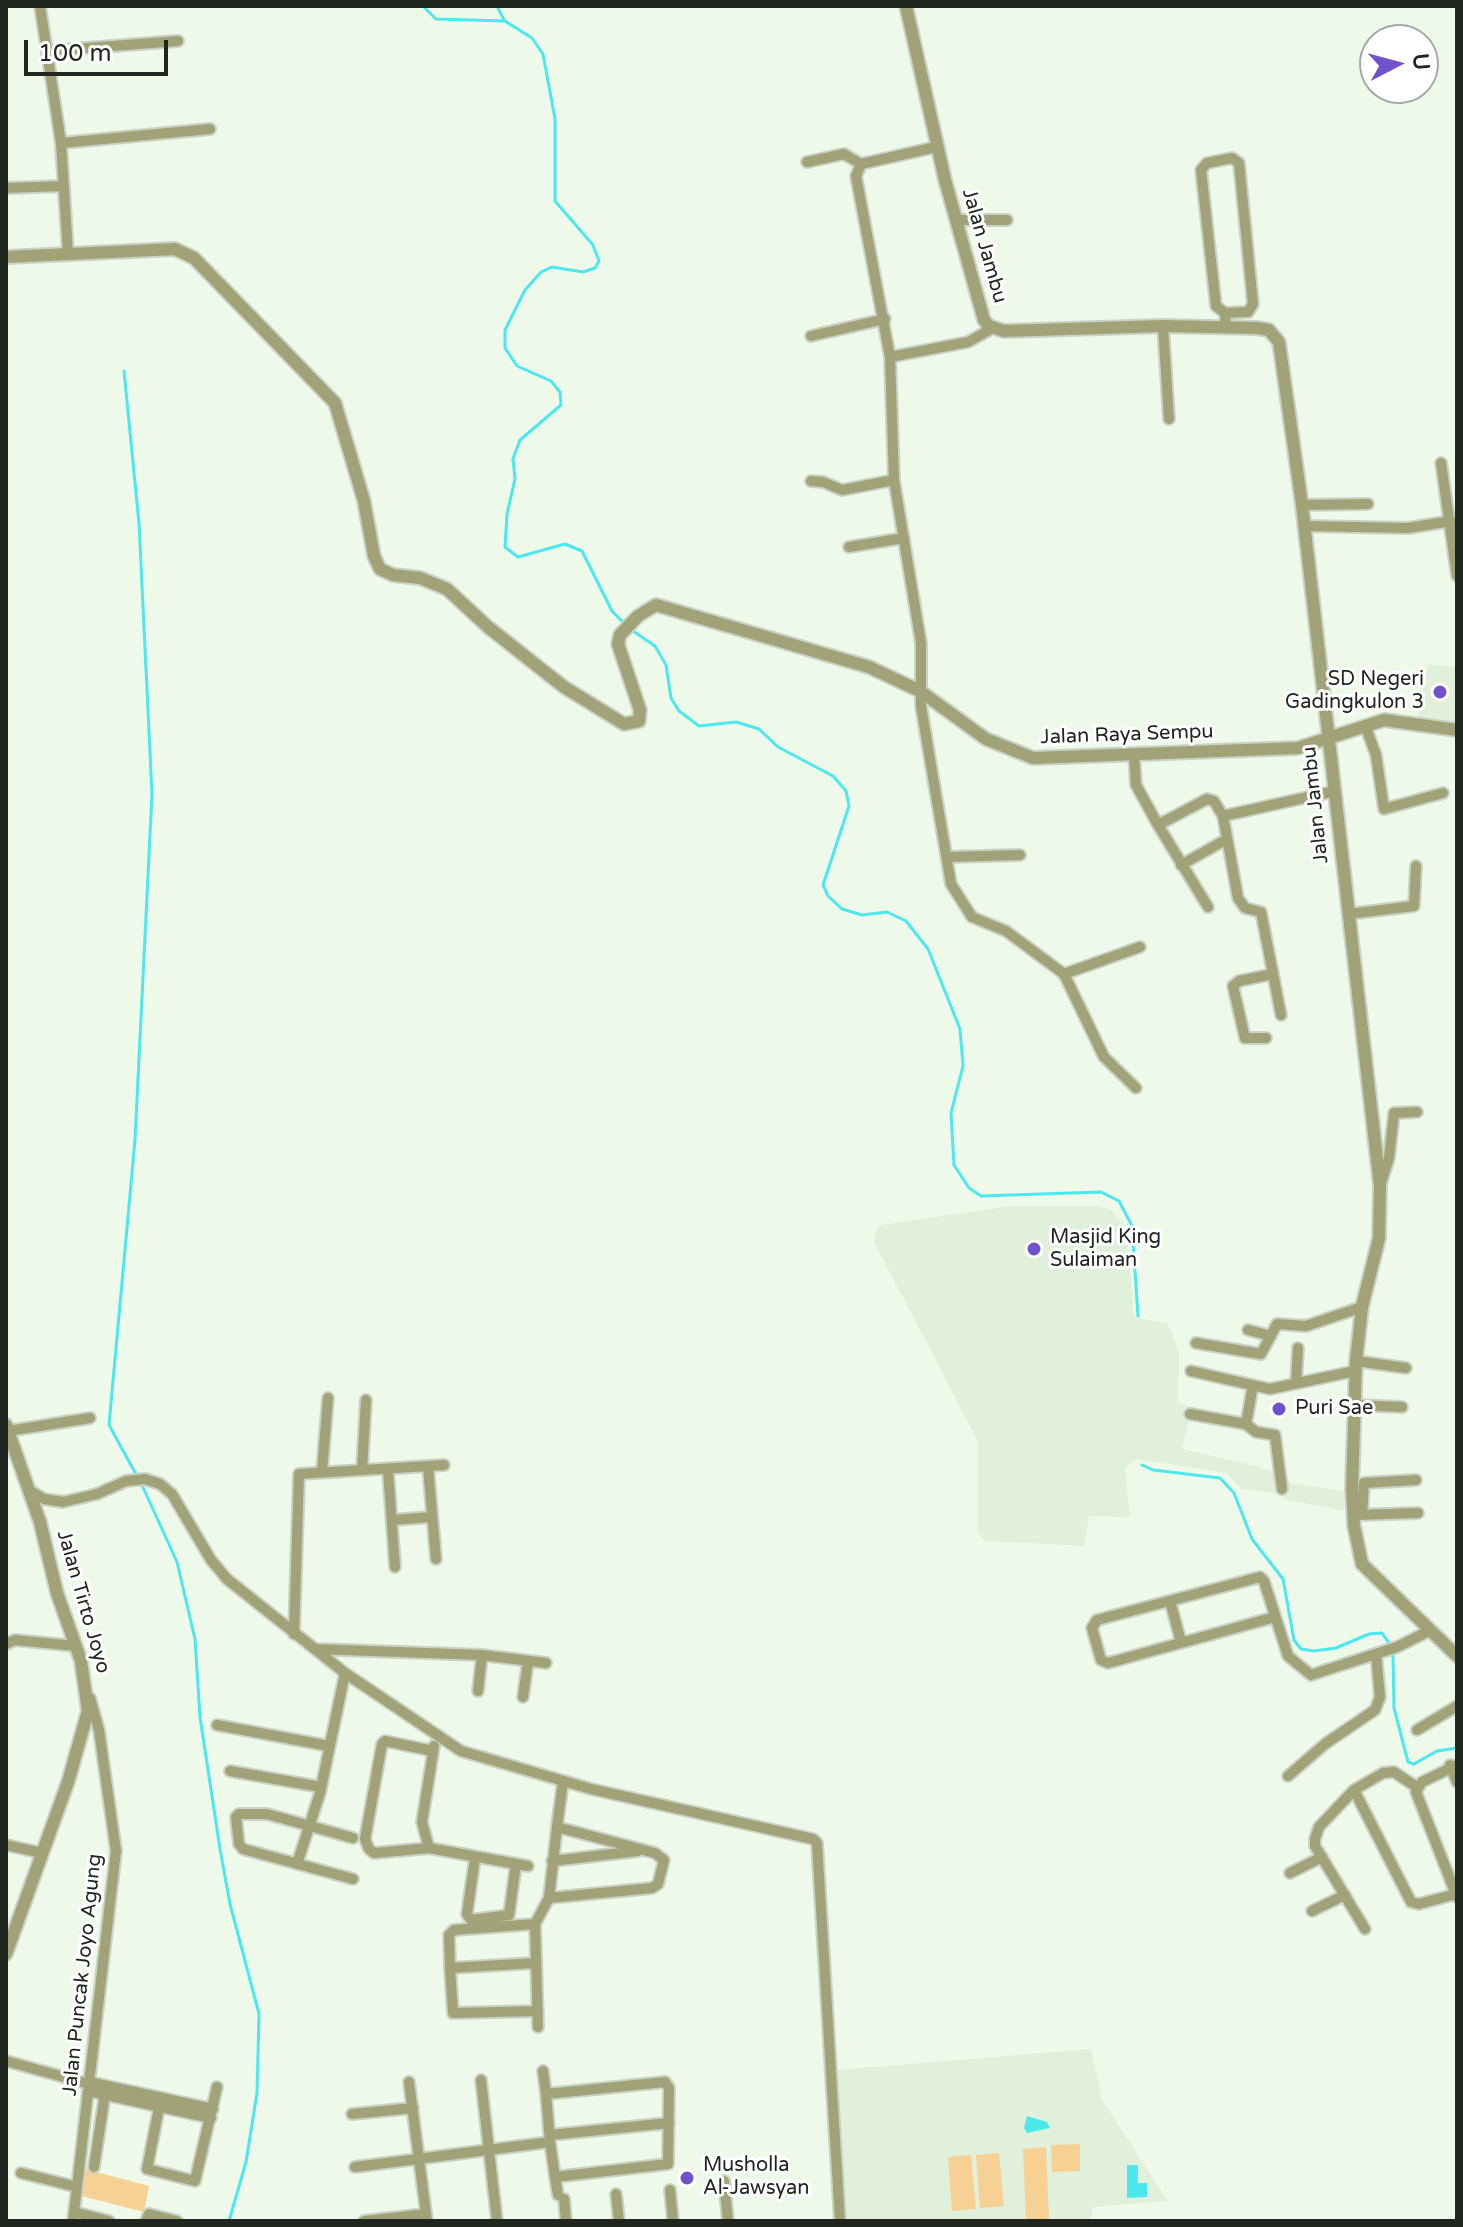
<!DOCTYPE html>
<html>
<head>
<meta charset="utf-8">
<style>
	body { margin:0 }
	#map { position:relative; width:1463px; height:2227px; overflow:hidden; background:#eef9ea; font-family:"Varela Round",sans-serif }
	canvas { display:block }
	.frame { position:absolute; inset:0; border:8px solid #20251f; pointer-events:none }
	.north { position:absolute; left:1359px; top:24px; width:80px; height:80px; box-sizing:border-box; background:#fff; border:2px solid #a6a8a5; border-radius:50%; rotate:84deg; font-size:22px; font-weight:700; line-height:32px; text-align:center; color:#20251f }
	.north::after { content:''; display:block; margin:auto; width:28px; height:36px; background:#7053cc; clip-path:polygon(50% 0,100% 100%,50% 72%,0 100%) }
	.scale { position:absolute; left:24px; top:40px; width:144px; height:36px; box-sizing:border-box; border:4px solid #20251f; border-top:0; padding-left:10px; font-size:24px; line-height:28px; white-space:nowrap; color:#20251f; -webkit-text-stroke:6px #fff; paint-order:stroke }
</style>
</head>
<body>
<div id="map">
<canvas width="1463" height="2227"></canvas>
<div class="frame"></div>
<div class="north">U</div>
<div class="scale">100 m</div>
</div>
<script>
const context = document.querySelector('canvas').getContext('2d');
context.lineJoin = 'round';
function paint(path, color) {
  context.fillStyle = color;
  context.fill(path, 'evenodd');
}
function shape(rows) {
  const path = new Path2D();
  for (const r of rows) {
    path.moveTo(r[0], r[1]);
    for (let i = 2; i < r.length; i += 2) path.lineTo(r[i], r[i + 1]);
  }
  return path;
}
function trace(path, color, width, dash) {
  context.strokeStyle = color;
  context.lineWidth = width;
  context.lineCap = dash ? 'butt' : 'round';
  context.setLineDash(dash || []);
  context.stroke(path);
}
function write(font, color, halo, rows, align = 'center') {
  context.font = font + ' "Varela Round",sans-serif';
  context.lineWidth = 6;
  context.setLineDash([]);
  context.textBaseline = 'middle';
  context.strokeStyle = halo;
  context.fillStyle = color;
  for (const [text, x, y, turn = 0] of rows) {
    context.save();
    context.translate(x, y);
    context.rotate((+turn || 0) * Math.PI / 180);
    context.textAlign = isNaN(turn) ? turn : align;
    if (halo) context.strokeText(text, 0, 0);
    context.fillText(text, 0, 0);
    context.restore();
  }
}
paint(shape([
	[1428,664,1457,667,1457,724,1418,717],
	[1011,1206,1096,1206,1111,1210,1123,1222,1128,1237,1134,1317,1167,1323,1171,1330,1179,1355,1178,1402,1192,1407,1182,1449,1256,1466,1288,1477,1289,1483,1344,1491,1344,1511,1283,1499,1282,1494,1241,1489,1226,1473,1136,1459,1125,1467,1130,1517,1089,1516,1084,1546,985,1541,978,1532,978,1441,874,1242,875,1232,881,1225],
	[1091,2049,1102,2100,1168,2201,1093,2207,1091,2221,846,2221,836,2070]
]), '#e0f0db');
paint(shape([
	[1080,2144,1080,2171,1052,2172,1051,2145],
	[1046,2147,1049,2220,1026,2221,1023,2149],
	[999,2153,1004,2206,980,2208,976,2155],
	[971,2155,976,2209,952,2211,948,2157],
	[85,2169,149,2186,144,2212,82,2196]
]), '#f7d093');
paint(shape([
	[1027,2116,1047,2122,1050,2128,1027,2133,1024,2128],
	[1127,2165,1138,2165,1138,2183,1147,2183,1147,2197,1127,2198]
]), '#4be8ee');
trace(shape([
	[423,6,436,19,505,21,532,38,543,54,555,119,555,201,593,245,599,261,595,268,583,272,552,267,541,272,525,290,505,330,505,348,517,366,551,381,560,392,561,405,520,440,513,459,515,479,507,514,505,547,518,557,565,544,582,551,612,611,624,623],
	[497,6,504,20],
	[124,371,139,523,152,794,135,1140,109,1425,137,1476],
	[630,629,655,646,666,665,671,698,679,711,699,726,736,722,759,729,778,747,833,776,846,791,849,806,823,885,828,896,842,909,862,915,887,912,906,921,928,949,960,1029,963,1066,951,1113,954,1165,969,1188,981,1196,1101,1192,1119,1201,1132,1226,1138,1316],
	[1457,1407,1457,1435],
	[1142,1465,1153,1470,1220,1478,1234,1493,1252,1539,1283,1579,1294,1640,1301,1649,1314,1651,1336,1648,1369,1634,1382,1633,1391,1646],
	[141,1483,177,1562,195,1639,200,1717,220,1849,230,1904,259,2014,257,2093,246,2162,229,2221],
	[1393,1653,1394,1708,1408,1762,1414,1764,1437,1751,1457,1748]
]), '#4be8ee', 3);
const minor = shape([
	[40,6,61,143,68,254],
	[47,51,178,41],
	[61,143,210,129],
	[936,147,861,164,856,176,890,357,894,480,921,643,921,706,951,884,972,917,1006,931,1064,974,1104,1057,1136,1088],
	[807,162,844,154,861,164],
	[6,188,62,186],
	[957,220,1007,220],
	[1225,313,1248,312,1253,304,1239,163,1232,158,1207,163,1201,170,1216,306,1225,313,1226,327],
	[1163,326,1169,419],
	[811,336,885,319],
	[890,357,968,342,993,328],
	[1441,463,1457,576],
	[811,481,823,482,842,490,894,480],
	[1302,505,1368,504],
	[1304,526,1408,528,1451,521],
	[849,547,904,538],
	[1365,725,1376,755,1384,809,1443,793],
	[1134,754,1136,785,1158,825],
	[1223,816,1335,791],
	[947,857,1020,855],
	[1181,865,1227,839],
	[1208,907,1158,825,1207,799,1214,801,1223,816,1238,898,1245,908,1261,912,1281,1015],
	[1348,914,1414,906,1416,866],
	[1064,974,1140,947],
	[1266,1038,1245,1038,1233,986,1239,981,1273,974],
	[1381,1183,1389,1158,1394,1113,1417,1112],
	[1248,1330,1271,1336],
	[1196,1343,1261,1354,1277,1324,1306,1326,1362,1307],
	[1356,1361,1406,1368],
	[1191,1371,1270,1389,1355,1371],
	[1296,1383,1298,1348],
	[1253,1385,1246,1424,1256,1432,1275,1435,1282,1489],
	[1353,1405,1402,1407],
	[1190,1414,1246,1424],
	[8,1431,90,1418],
	[428,1467,436,1559],
	[362,1470,366,1400],
	[388,1470,395,1567],
	[322,1471,328,1398],
	[29,1490,44,1499,63,1502,97,1494,126,1481,145,1479,160,1484,172,1494,211,1560,227,1579,345,1673,461,1751,591,1789,813,1839,817,1843,840,2221],
	[1356,1515,1418,1513],
	[1362,1515,1364,1483,1416,1480],
	[392,1520,431,1517],
	[1170,1601,1181,1642],
	[1275,1617,1108,1663,1101,1660,1092,1628,1097,1620,1260,1577,1264,1581,1288,1656,1311,1675,1397,1647,1431,1630],
	[294,1634,299,1474,444,1465],
	[6,1644,15,1640,76,1646],
	[316,1649,482,1655,546,1663],
	[478,1691,482,1655],
	[523,1697,528,1661],
	[217,1725,329,1746],
	[1417,1730,1457,1706],
	[433,1751,385,1741,382,1744,365,1839,369,1849,374,1853,429,1848,528,1866],
	[1450,1765,1457,1782],
	[1457,1765,1422,1782,1416,1792,1457,1897],
	[230,1771,321,1787],
	[1288,1776,1325,1744,1375,1710,1380,1697,1376,1654],
	[1354,1790,1411,1902,1419,1904,1456,1894],
	[353,1838,267,1814,239,1814,236,1817,239,1844,243,1849,353,1879],
	[6,1845,42,1853],
	[429,1848,422,1822,434,1746],
	[475,1858,467,1914,471,1920,509,1915,516,1864],
	[552,1861,638,1851],
	[297,1864,320,1793,345,1673],
	[1290,1873,1322,1857],
	[549,1898,652,1888,658,1884,664,1860,655,1853,557,1827,563,1781],
	[1312,1911,1345,1895],
	[535,1924,538,2027],
	[1365,1929,1315,1846,1315,1839,1319,1827,1354,1790,1383,1773,1394,1772,1418,1788],
	[536,1963,450,1968,449,1935,454,1930,535,1924,549,1898,557,1827],
	[450,1968,453,2013,538,2011],
	[6,2061,89,2084],
	[543,2071,546,2094],
	[481,2080,497,2221],
	[89,2082,213,2109],
	[409,2082,427,2221],
	[88,2091,211,2118],
	[161,2098,147,2169,195,2181,217,2087],
	[352,2114,413,2108],
	[550,2135,669,2123],
	[94,2167,105,2094],
	[355,2167,550,2142],
	[21,2173,77,2187],
	[555,2177,668,2164,669,2088,665,2082,546,2094,550,2142,555,2177,558,2195],
	[724,2181,728,2221],
	[670,2190,673,2221],
	[616,2194,619,2221],
	[564,2199,566,2221],
	[74,2212,109,2221],
	[73,2221,116,1851,99,1730,90,1698],
	[146,2221,149,2214,177,2221],
	[364,2221,426,2214]
]);
const tertiary = shape([
	[906,6,945,180,984,320,989,326,1004,331,1163,326,1257,328,1269,330,1279,342,1302,505,1380,1186,1379,1238,1362,1307,1356,1361,1352,1489,1354,1526,1362,1564,1457,1656],
	[6,257,175,249,194,258,335,403,364,501,374,556,380,569,393,575,420,578,447,589,488,627,564,687,624,724,639,721,640,710,618,644,620,635,638,616,656,605,869,667,920,691,986,739,1033,758,1298,748,1384,720,1457,730],
	[6,1425,40,1522,57,1593,81,1661,88,1711,68,1782,6,1954]
]);
trace(minor, '#c9d3c5', 14);
trace(tertiary, '#c9d3c5', 16);
trace(minor, '#a1a278', 10);
trace(tertiary, '#a1a278', 12);
for (const [x, y, r, color] of [
	[1440,692,8,"#7053cc"],
	[1034,1249,8,"#7053cc"],
	[1279,1409,8,"#7053cc"],
	[687,2178,8,"#7053cc"]
]) {
  const dot = new Path2D();
  dot.arc(x, y, r, 0, 2 * Math.PI);
  context.fillStyle = color;
  context.fill(dot);
  trace(dot, '#fff', 3);
}
write('20px', '#20251f', '#fff', [
	["Jalan Jambu",984,246,74],
	["Jalan Raya Sempu",1127,735,-2],
	["Jalan Jambu",1316,805,-96],
	["Jalan Tirto Joyo",83,1602,74],
	["Jalan Puncak Joyo Agung",83,1975,-84]
]);
write('20px', '#20251f', '#fff', [
	["SD Negeri",1424,680,"right"],
	["Gadingkulon 3",1424,703,"right"],
	["Masjid King",1050,1238],
	["Sulaiman",1050,1261],
	["Puri Sae",1295,1409],
	["Musholla",703,2166],
	["Al-Jawsyan",703,2189]
], 'left');
</script>
</body>
</html>
